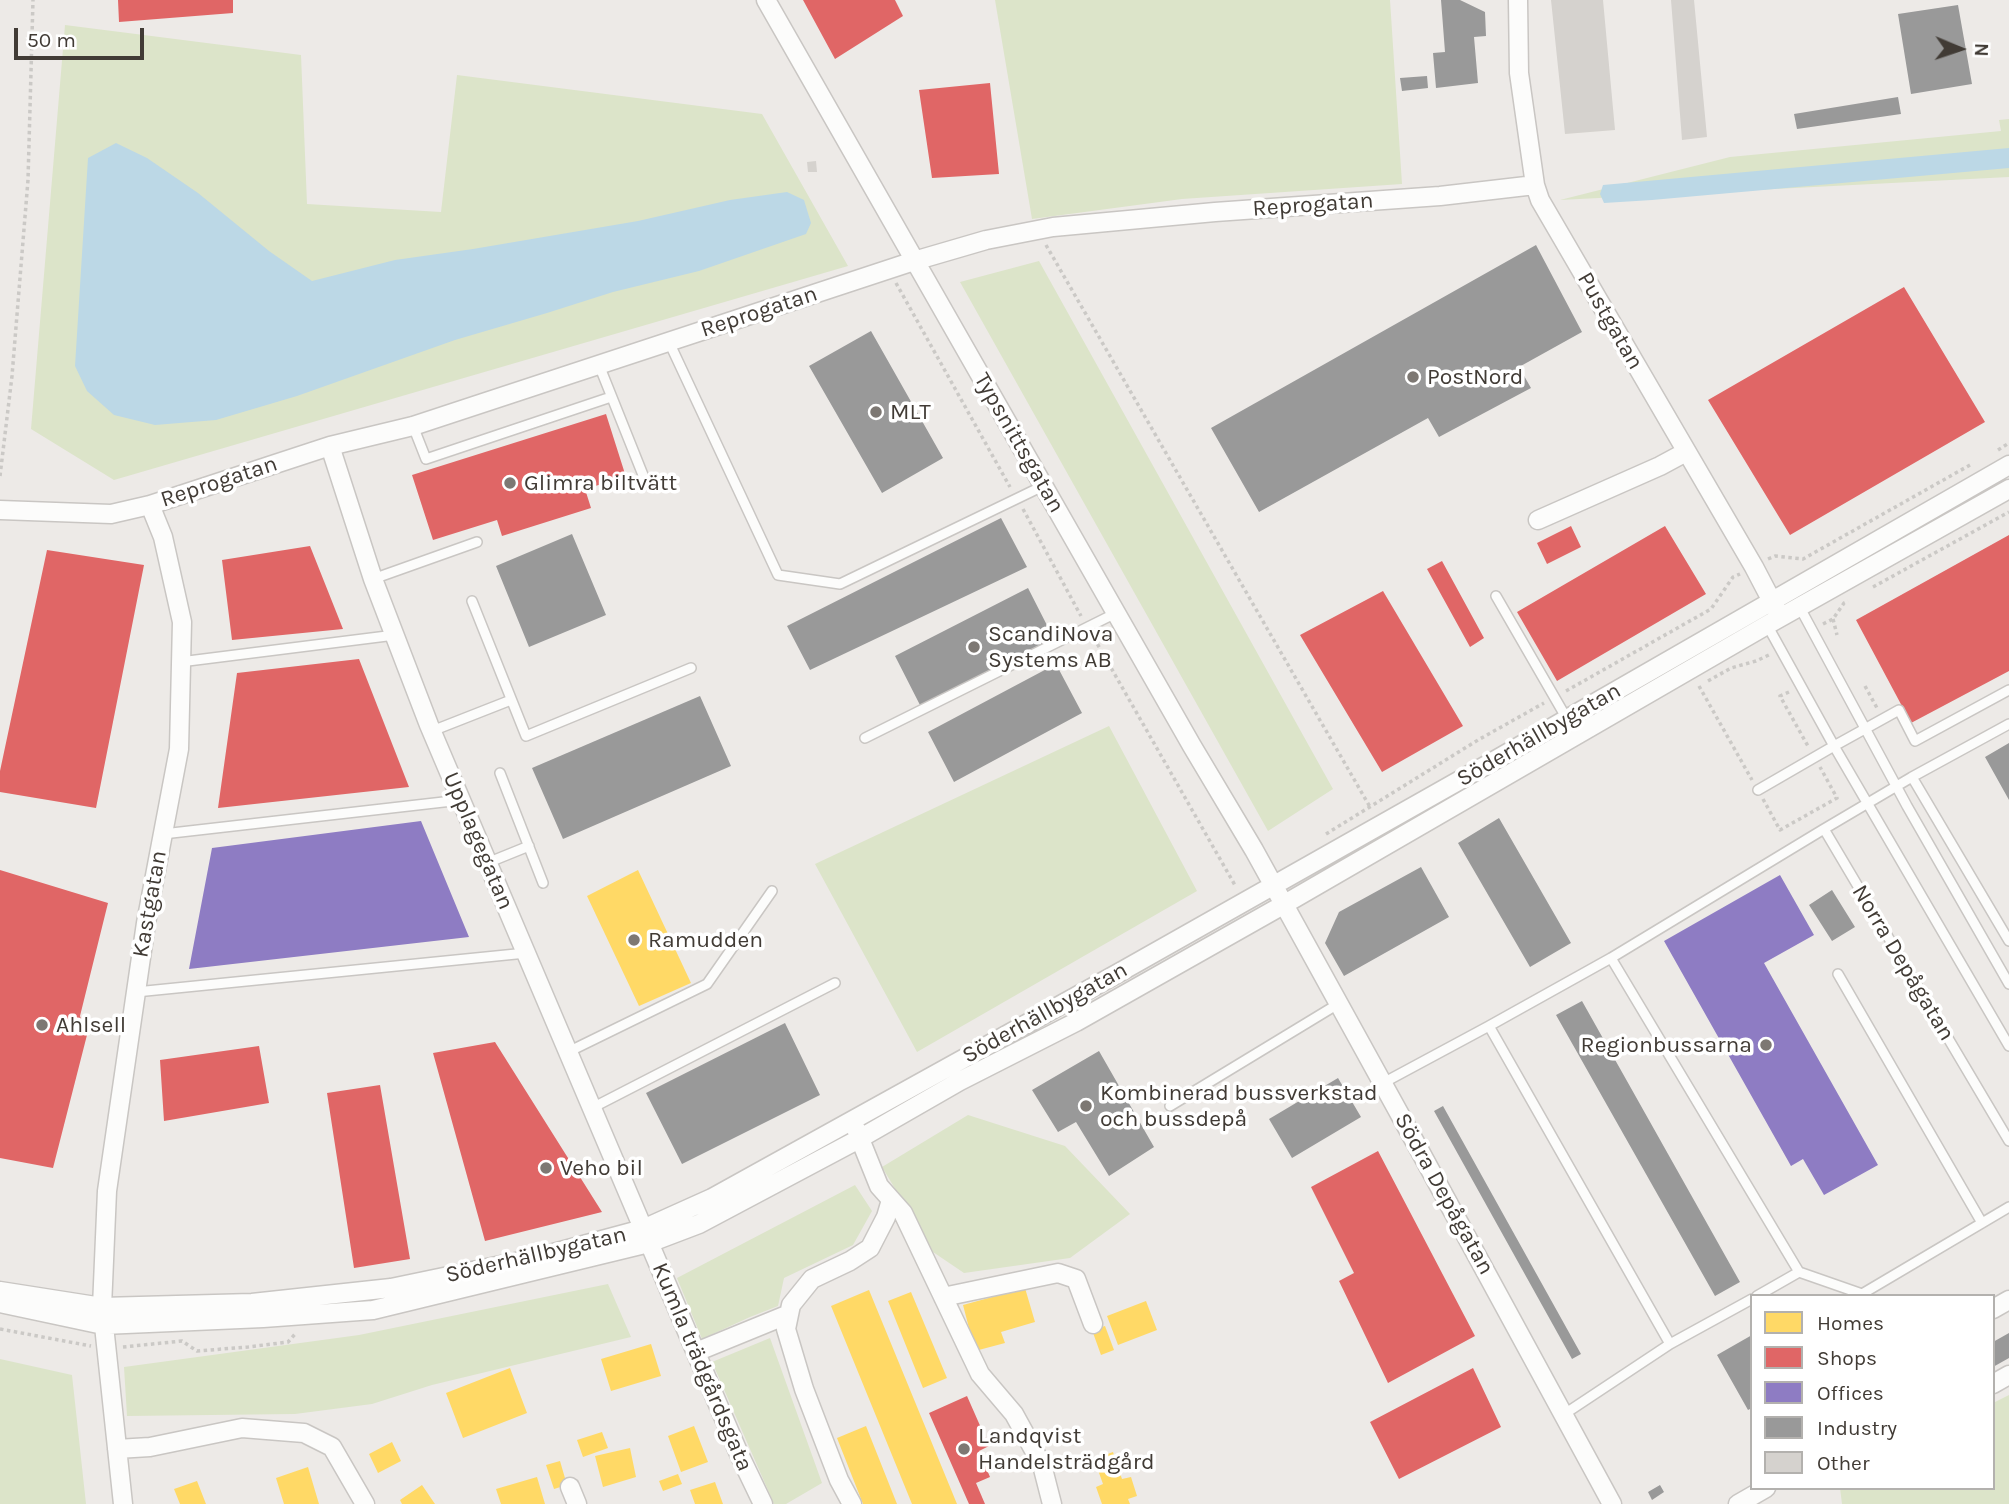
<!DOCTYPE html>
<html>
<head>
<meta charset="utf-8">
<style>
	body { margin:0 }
	#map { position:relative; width:2009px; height:1504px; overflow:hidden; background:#edeae7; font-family:Karla,sans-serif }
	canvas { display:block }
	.legend { position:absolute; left:1750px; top:1294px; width:245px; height:196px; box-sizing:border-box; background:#fff; border:2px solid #b3b1ae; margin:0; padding:9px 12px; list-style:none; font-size:21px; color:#413b35 }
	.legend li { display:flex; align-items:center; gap:14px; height:35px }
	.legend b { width:35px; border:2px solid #b3b1ae }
	.north { position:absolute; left:1925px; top:14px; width:70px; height:70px; -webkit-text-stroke:5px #fff; paint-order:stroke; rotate:92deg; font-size:19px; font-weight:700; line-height:28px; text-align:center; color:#413b35 }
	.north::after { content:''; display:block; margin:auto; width:24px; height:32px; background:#413b35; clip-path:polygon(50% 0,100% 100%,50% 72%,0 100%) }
	.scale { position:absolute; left:14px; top:28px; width:130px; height:32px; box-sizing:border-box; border:4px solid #413b35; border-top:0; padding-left:9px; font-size:21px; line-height:24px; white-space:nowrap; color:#413b35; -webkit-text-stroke:5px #fff; paint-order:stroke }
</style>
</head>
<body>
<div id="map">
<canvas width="2009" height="1504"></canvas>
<ul class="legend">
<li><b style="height:19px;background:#ffd966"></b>Homes</li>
<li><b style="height:19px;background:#e06666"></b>Shops</li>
<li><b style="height:19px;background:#8e7cc3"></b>Offices</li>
<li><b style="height:19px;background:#999"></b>Industry</li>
<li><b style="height:19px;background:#d5d2ce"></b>Other</li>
</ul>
<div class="north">N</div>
<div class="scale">50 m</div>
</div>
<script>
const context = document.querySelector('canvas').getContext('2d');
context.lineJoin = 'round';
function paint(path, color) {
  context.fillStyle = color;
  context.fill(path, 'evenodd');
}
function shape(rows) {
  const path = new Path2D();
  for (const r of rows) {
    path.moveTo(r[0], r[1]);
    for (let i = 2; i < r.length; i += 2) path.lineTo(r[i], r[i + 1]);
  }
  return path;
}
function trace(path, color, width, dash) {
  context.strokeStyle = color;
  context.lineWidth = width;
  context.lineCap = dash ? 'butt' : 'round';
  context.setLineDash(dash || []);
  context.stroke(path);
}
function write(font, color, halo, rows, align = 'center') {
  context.font = font + ' Karla,sans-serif';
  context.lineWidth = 7;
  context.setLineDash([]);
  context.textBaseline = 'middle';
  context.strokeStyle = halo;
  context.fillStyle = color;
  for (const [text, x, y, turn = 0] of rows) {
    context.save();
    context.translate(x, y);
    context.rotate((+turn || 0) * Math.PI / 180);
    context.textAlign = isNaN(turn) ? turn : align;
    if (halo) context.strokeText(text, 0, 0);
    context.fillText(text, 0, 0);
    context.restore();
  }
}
paint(shape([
	[995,0,1390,0,1402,184,1182,199,1032,219],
	[1977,0,1999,120,2009,119,2009,177,1560,200,1730,157,2001,131],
	[65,25,301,55,307,204,441,212,457,75,762,114,848,266,114,480,31,429],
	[1039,261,1333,789,1268,831,960,282],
	[1109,726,1197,891,917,1052,815,864],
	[968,1115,1065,1146,1130,1214,1070,1258,964,1273,933,1252,882,1167],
	[855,1185,872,1211,853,1245,784,1278,778,1306,750,1317,702,1339,677,1278],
	[608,1284,631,1337,432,1385,372,1404,295,1414,127,1416,124,1367,359,1335],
	[770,1338,822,1483,786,1504,774,1504,712,1362],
	[0,1359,72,1375,86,1504,0,1504],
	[2009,1395,2009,1504,1842,1504,1840,1488,1993,1488,1993,1403]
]), '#dce4c9');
paint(shape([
	[116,143,147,158,198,193,269,251,312,281,395,260,473,249,638,221,730,200,787,192,804,200,811,223,806,234,699,271,613,292,547,313,455,340,297,396,216,420,155,425,114,415,87,391,75,366,88,158],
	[2009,148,2009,168,1652,200,1604,203,1600,194,1603,185]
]), '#bcd8e6');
paint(shape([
	[638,870,691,983,639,1006,587,896],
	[1025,1288,1035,1322,1001,1332,1005,1343,975,1351,963,1305],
	[869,1290,957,1504,912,1504,831,1306],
	[911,1292,947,1378,923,1388,888,1301],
	[1146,1301,1157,1330,1118,1345,1107,1316],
	[1105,1326,1114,1350,1101,1355,1092,1330],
	[651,1344,661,1376,611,1391,601,1359],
	[510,1368,527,1413,463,1438,446,1393],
	[694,1426,708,1462,681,1472,668,1436],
	[866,1426,897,1504,863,1504,837,1438],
	[602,1432,608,1448,583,1457,577,1440],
	[392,1442,401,1461,378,1473,369,1454],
	[630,1448,636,1477,603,1487,595,1456],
	[1113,1452,1122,1479,1131,1477,1137,1496,1128,1499,1130,1504,1102,1504,1096,1487,1103,1484,1094,1459],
	[560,1461,567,1485,554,1489,546,1465],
	[308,1467,319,1504,284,1504,276,1478],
	[678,1474,682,1484,663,1491,659,1481],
	[537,1477,545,1504,501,1504,496,1489],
	[197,1481,206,1504,180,1504,174,1489],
	[715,1482,723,1504,695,1504,690,1490],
	[422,1485,435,1504,402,1504,400,1500]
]), '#ffd966');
paint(shape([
	[118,0,233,0,233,13,119,22],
	[803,0,895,0,903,16,835,59],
	[990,83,999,174,932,178,919,90],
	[1904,287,1985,422,1790,535,1708,400],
	[606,414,626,477,585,489,591,508,502,536,497,520,433,540,412,475],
	[1571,526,1581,547,1547,564,1537,543],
	[1665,526,1706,594,1557,681,1517,612],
	[2009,535,2009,671,1911,723,1856,620],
	[310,546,343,629,232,640,222,560],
	[47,550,144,565,96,808,0,792,0,771],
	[1442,561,1484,638,1470,647,1427,569],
	[1383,591,1463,726,1382,772,1300,635],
	[359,659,409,787,218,808,237,673],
	[0,870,108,903,80,1016,87,1035,53,1168,0,1158],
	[495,1042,602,1212,485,1241,433,1053],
	[259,1046,269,1103,164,1121,160,1060],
	[380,1085,410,1259,354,1268,327,1093],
	[1378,1151,1475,1336,1388,1383,1339,1281,1354,1273,1311,1187],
	[1473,1368,1501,1427,1399,1479,1370,1422],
	[967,1396,989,1446,979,1451,990,1477,976,1483,985,1504,969,1504,929,1413]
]), '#e06666');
paint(shape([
	[421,821,469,937,189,969,212,848],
	[1780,875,1814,935,1764,963,1878,1165,1824,1195,1803,1159,1791,1166,1664,941]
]), '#8e7cc3');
paint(shape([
	[1441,0,1460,0,1485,12,1486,36,1474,37,1478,83,1436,88,1433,53,1445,52],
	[1958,5,1972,84,1911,94,1898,14],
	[1427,76,1428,88,1402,91,1400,78],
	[1898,97,1901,114,1797,129,1794,114],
	[1536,245,1582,332,1519,367,1531,388,1439,437,1428,418,1259,512,1211,428],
	[871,331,943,458,882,493,809,366],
	[1001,518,1027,567,810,670,787,626],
	[572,534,606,615,529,647,496,566],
	[1028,588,1054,639,921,707,895,656],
	[1056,664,1082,713,954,782,928,732],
	[700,696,731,766,563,839,532,768],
	[2009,743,2009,800,1985,757],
	[1499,818,1571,943,1530,967,1458,843],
	[1421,867,1449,917,1344,976,1325,943,1339,912],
	[1832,890,1855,927,1832,941,1809,905],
	[1582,1001,1740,1282,1715,1296,1556,1015],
	[785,1023,820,1095,682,1164,646,1093],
	[1099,1051,1154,1147,1109,1176,1076,1122,1058,1132,1032,1090],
	[1338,1078,1361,1117,1292,1158,1269,1119],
	[1443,1106,1581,1354,1572,1359,1434,1111],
	[2009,1333,2009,1358,1993,1367,1993,1342],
	[1752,1335,1752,1408,1748,1410,1717,1355],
	[1660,1485,1664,1492,1652,1500,1648,1492]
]), '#999');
paint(shape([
	[1551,0,1603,0,1615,130,1565,134],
	[1671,0,1694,0,1707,137,1682,140],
	[816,161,817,172,808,172,807,162]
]), '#d5d2ce');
const service = shape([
	[669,342,778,575,840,584,1043,486],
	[599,365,647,485],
	[413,426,426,459,611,397],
	[373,579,477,542],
	[1496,596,1567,719],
	[472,601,526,736,691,668],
	[1799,606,1907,806,2009,984],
	[1766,623,1834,746,1899,710,1915,741,2009,690],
	[180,662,395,635],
	[2009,724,1912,777,2009,941],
	[432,731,511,700],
	[865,738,1116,613],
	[500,773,543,883],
	[1912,777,1824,829,2009,1141],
	[1758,790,1834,746,2009,1046],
	[163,834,461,800],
	[487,863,529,846],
	[1611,958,1824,829],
	[1838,974,1982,1223],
	[136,992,526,953],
	[568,1052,707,984,772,891],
	[1383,1083,1489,1026],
	[1170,1106,1338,1004],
	[592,1108,835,983],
	[1757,1296,1799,1272],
	[1752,1299,1670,1344,1489,1026,1611,958,1799,1272,1862,1294,2009,1207],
	[1563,1415,1670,1344]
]);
const minor = shape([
	[766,0,1192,746,1254,850,1415,1142,1612,1504],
	[1518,0,1519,73,1535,185,1540,200,1754,567,1777,611],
	[330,446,373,579,429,725,739,1454,763,1504],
	[0,510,111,514,150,505,330,446,413,426,914,261,986,240,1053,227,1215,212,1440,196,1535,185],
	[1538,520,1660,466,1686,452],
	[856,1129,879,1186,903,1213,980,1374,1014,1414,1042,1465,1052,1504],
	[0,1291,102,1307,252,1303,391,1288,535,1258,643,1229,712,1198,1122,971,1492,762,2009,465],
	[943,1297,1058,1273,1076,1279,1093,1324],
	[0,1303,103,1325,263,1318,373,1310,649,1243,699,1224,859,1139,960,1081,1076,1022,1283,905,1767,625,2009,489],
	[1993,1309,2009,1300],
	[696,1352,789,1314],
	[1993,1384,2009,1375],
	[117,1449,150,1447,242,1428,304,1433,332,1447,365,1504],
	[570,1487,577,1504],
	[123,1504,102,1307,107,1191,146,923,179,749,182,622,163,537,150,505],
	[852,1504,839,1480,804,1389,786,1329,791,1305,812,1279,850,1261,870,1248,886,1217,891,1200],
	[1738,1504,1766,1488]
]);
trace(service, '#c9c6c3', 12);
trace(minor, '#c9c6c3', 21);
trace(shape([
	[1046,245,1370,807],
	[896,283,1010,487],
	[1998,450,2009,443],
	[0,476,12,376,28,180,33,0],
	[1023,509,1081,616],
	[1768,559,1775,556,1803,559,1970,465],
	[1873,587,2009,512],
	[1833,619,1837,635],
	[1823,624,1833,619,1844,603,1848,601],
	[1094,638,1236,887],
	[1708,681,1731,668,1756,661,1771,654],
	[1699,686,1752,780],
	[1865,686,1877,708],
	[1566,691,1711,609,1733,577,1740,574],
	[1789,692,1780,696,1809,748],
	[1763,799,1780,830,1837,798,1820,767],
	[1326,834,1478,740,1544,703],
	[0,1329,91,1346],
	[123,1347,182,1341,197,1351,248,1347,288,1342,296,1333]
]), '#cbc9c6', 3.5, [3.5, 3.5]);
trace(service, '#fcfcfb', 9);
trace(minor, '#fcfcfb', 18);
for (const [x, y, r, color] of [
	[1413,377,7,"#7d7873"],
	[876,412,7,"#7d7873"],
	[510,483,7,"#7d7873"],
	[974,647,7,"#7d7873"],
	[634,940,7,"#7d7873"],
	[42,1025,7,"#7d7873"],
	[1766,1045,7,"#7d7873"],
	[1086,1106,7,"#7d7873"],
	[546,1168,7,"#7d7873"],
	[964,1449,7,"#7d7873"]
]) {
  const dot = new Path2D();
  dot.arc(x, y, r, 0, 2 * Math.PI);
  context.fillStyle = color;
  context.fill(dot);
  trace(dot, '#fff', 2.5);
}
write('23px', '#413b35', '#fff', [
	["Reprogatan",1313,205,-4],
	["Reprogatan",759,312,-18],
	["Pustgatan",1610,321,60],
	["Typsnittsgatan",1019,443,60],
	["Reprogatan",219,482,-18],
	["Söderhällbygatan",1539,735,-30],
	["Upplagegatan",478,841,67],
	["Kastgatan",150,904,-80],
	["Norra Depågatan",1903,963,59],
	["Söderhällbygatan",1045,1013,-29],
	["Södra Depågatan",1444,1194,61],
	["Söderhällbygatan",536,1255,-13],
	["Kumla trädgårdsgata",702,1367,67]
]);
write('23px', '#413b35', '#fff', [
	["PostNord",1427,377],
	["MLT",890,412],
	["Glimra biltvätt",524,483],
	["ScandiNova",988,634],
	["Systems AB",988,660],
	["Ramudden",648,940],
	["Ahlsell",56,1025],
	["Regionbussarna",1752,1045,"right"],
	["Kombinerad bussverkstad",1100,1093],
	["och bussdepå",1100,1119],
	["Veho bil",560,1168],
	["Landqvist",978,1436],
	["Handelsträdgård",978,1462]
], 'left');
</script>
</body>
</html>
